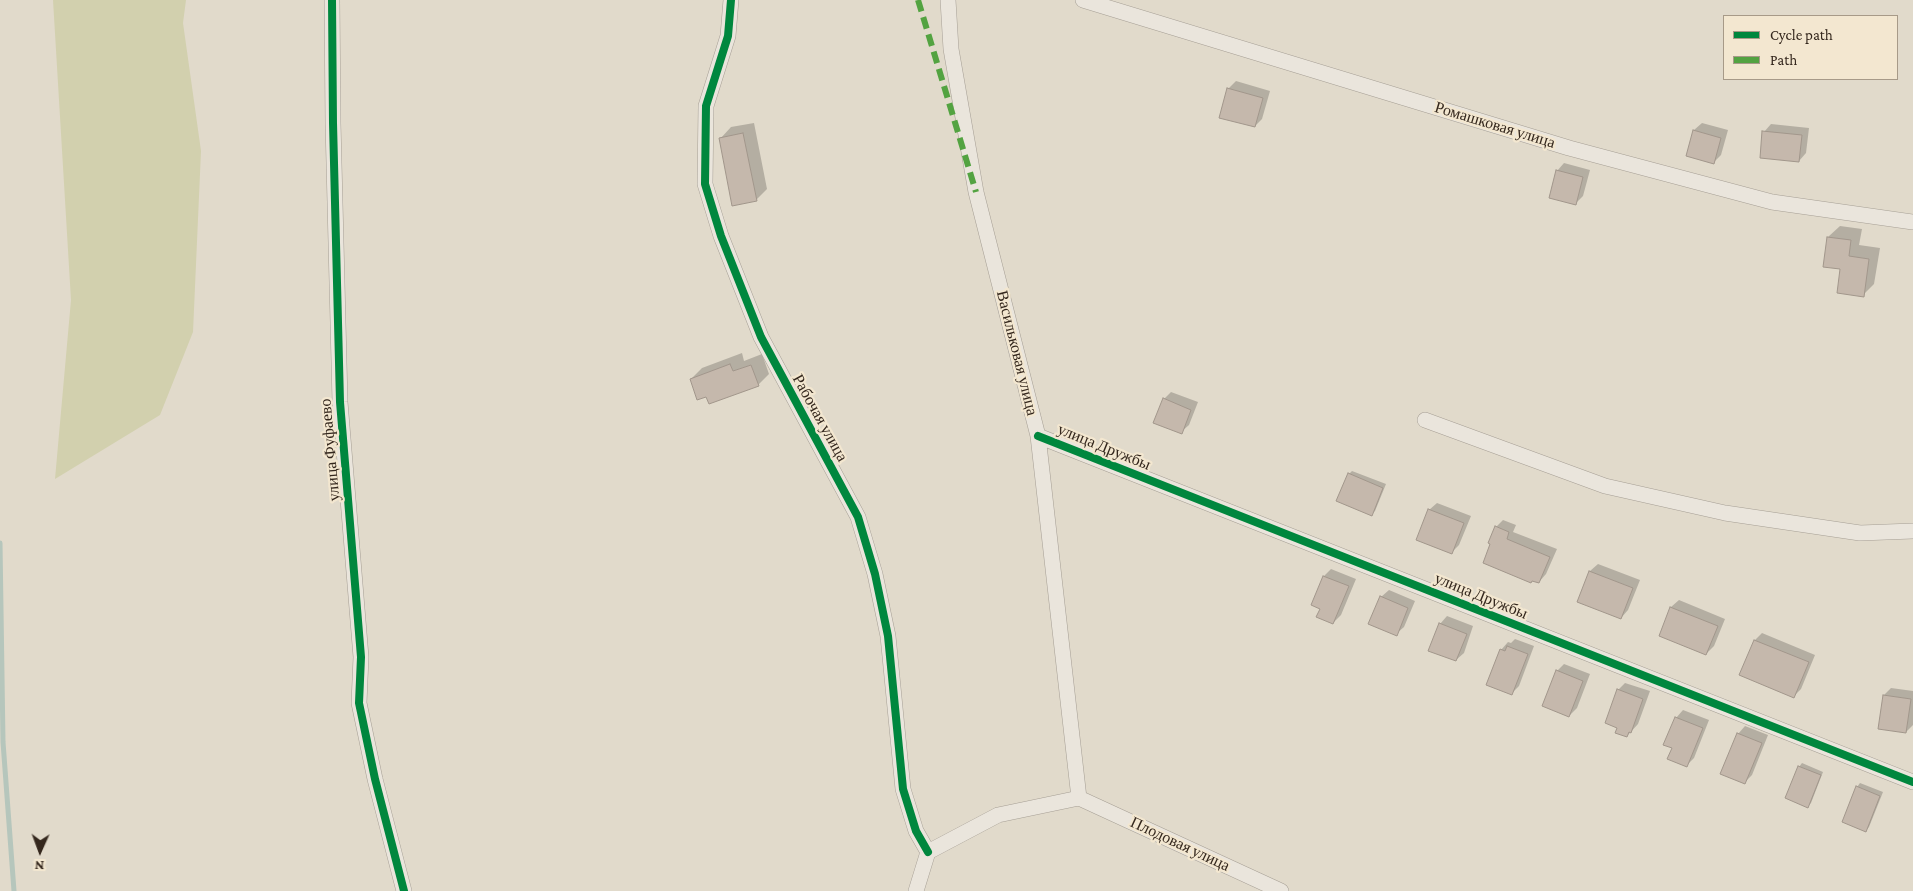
<!DOCTYPE html>
<html>
<head>
<meta charset="utf-8">
<style>
	body { margin:0 }
	#map { position:relative; width:1913px; height:891px; overflow:hidden; background:#e1dacb; font-family:"Crimson Pro",serif }
	canvas { display:block }
	.legend { position:absolute; left:1723px; top:15px; width:175px; height:65px; box-sizing:border-box; background:#f3e7d0; border:1px solid #a79a88; margin:0; padding:6px 9px; list-style:none; font-size:15px; color:#34271d }
	.legend li { display:flex; align-items:center; gap:10px; height:25px }
	.legend b { width:25px; border:1px solid #a79a88 }
	.north { position:absolute; left:15px; top:826px; width:50px; height:50px; -webkit-text-stroke:4px #f3e7d0; paint-order:stroke; rotate:182deg; font-size:14px; font-weight:700; line-height:20px; text-align:center; color:#34271d }
	.north::after { content:''; display:block; margin:auto; width:18px; height:22px; background:#34271d; clip-path:polygon(50% 0,100% 100%,50% 72%,0 100%) }
</style>
</head>
<body>
<div id="map">
<canvas width="1913" height="891"></canvas>
<ul class="legend">
<li><b style="height:6px;background:#00873e"></b>Cycle path</li>
<li><b style="height:6px;background:#53a341"></b>Path</li>
</ul>
<div class="north">N</div>
</div>
<script>
const context = document.querySelector('canvas').getContext('2d');
context.lineJoin = 'round';
function paint(path, color) {
  context.fillStyle = color;
  context.fill(path, 'evenodd');
}
function shape(rows) {
  const path = new Path2D();
  for (const r of rows) {
    path.moveTo(r[0], r[1]);
    for (let i = 2; i < r.length; i += 2) path.lineTo(r[i], r[i + 1]);
  }
  return path;
}
function trace(path, color, width, dash) {
  context.strokeStyle = color;
  context.lineWidth = width;
  context.lineCap = dash ? 'butt' : 'round';
  context.setLineDash(dash || []);
  context.stroke(path);
}
function write(font, color, halo, rows, align = 'center') {
  context.font = font + ' "Crimson Pro",serif';
  context.lineWidth = 4.5;
  context.setLineDash([]);
  context.textBaseline = 'middle';
  context.strokeStyle = halo;
  context.fillStyle = color;
  for (const [text, x, y, turn = 0] of rows) {
    context.save();
    context.translate(x, y);
    context.rotate((+turn || 0) * Math.PI / 180);
    context.textAlign = isNaN(turn) ? turn : align;
    if (halo) context.strokeText(text, 0, 0);
    context.fillText(text, 0, 0);
    context.restore();
  }
}
paint(shape([
	[53,0,186,0,183,23,201,151,193,332,160,415,55,479,71,300]
]), '#d2d0ae');
paint(shape([
	[1236,81,1270,91,1262,119,1255,126,1228,89],
	[754,123,767,189,756,200,720,139,731,127],
	[1702,123,1728,130,1721,155,1714,162,1687,155,1694,130],
	[1771,124,1809,128,1806,153,1799,161,1764,132],
	[1564,163,1590,170,1583,196,1576,203,1557,171],
	[1840,226,1862,229,1859,245,1880,248,1874,284,1863,295,1842,268,1828,237],
	[742,353,744,361,762,354,769,374,758,385,691,379,702,368],
	[1171,392,1198,402,1189,425,1181,432,1164,399],
	[1352,471,1386,484,1375,511,1371,514,1349,474],
	[1437,503,1471,516,1459,545,1452,552,1429,510],
	[1503,520,1516,525,1513,532,1557,549,1546,574,1539,582,1496,527],
	[1598,564,1640,580,1628,610,1621,618,1579,601,1590,571],
	[1331,569,1356,579,1341,615,1333,623,1321,608,1324,576],
	[1389,590,1415,601,1404,627,1396,634,1381,597],
	[1679,600,1725,619,1714,646,1706,654,1660,635,1671,607],
	[1447,616,1473,626,1464,653,1456,660,1440,624],
	[1762,633,1815,655,1801,689,1794,696,1741,674,1755,640],
	[1515,639,1534,646,1519,686,1512,693,1501,650,1508,642,1511,643],
	[1564,664,1590,674,1577,708,1569,716,1557,671],
	[1625,683,1650,691,1638,724,1627,736,1619,727,1618,690],
	[1891,688,1913,691,1913,725,1906,732,1884,695],
	[1683,710,1709,720,1694,758,1687,765,1676,718],
	[1745,726,1768,735,1752,775,1745,782,1738,734],
	[1802,763,1823,772,1811,803,1808,806,1799,767],
	[1860,783,1883,792,1869,827,1866,830,1857,787]
]), '#0003');
trace(shape([
	[0,543,3,742,14,891]
]), '#b6c6bc', 5);
const building = shape([
	[1227,88,1263,98,1255,127,1219,118,1227,88],
	[1693,130,1721,138,1714,164,1686,156,1693,130],
	[1762,131,1802,135,1799,162,1760,158,1762,131],
	[743,133,757,201,732,206,719,138,743,133],
	[1556,170,1583,177,1576,205,1549,198,1556,170],
	[1827,237,1851,240,1849,256,1869,259,1864,297,1837,293,1840,269,1823,267,1827,237],
	[730,364,733,371,751,365,759,386,709,404,706,397,697,400,690,379,730,364],
	[1163,398,1191,410,1182,434,1153,423,1163,398],
	[1348,473,1383,488,1372,516,1336,501,1348,473],
	[1428,509,1464,523,1452,554,1416,540,1428,509],
	[1495,526,1509,532,1507,539,1550,557,1539,583,1532,581,1531,583,1483,563,1490,544,1488,543,1495,526],
	[1589,571,1633,588,1621,619,1577,602,1589,571],
	[1323,576,1349,586,1333,624,1316,617,1320,609,1311,605,1323,576],
	[1380,596,1408,608,1397,636,1368,624,1380,596],
	[1670,607,1718,626,1706,655,1659,636,1670,607],
	[1439,623,1467,634,1456,661,1428,651,1439,623],
	[1754,640,1809,662,1794,698,1739,675,1754,640],
	[1507,646,1528,654,1512,695,1486,685,1500,649,1505,651,1507,646],
	[1556,670,1583,681,1569,717,1542,706,1556,670],
	[1617,689,1643,699,1631,733,1629,732,1627,737,1615,733,1617,728,1605,723,1617,689],
	[1883,695,1911,699,1906,733,1878,729,1883,695],
	[1675,717,1703,728,1687,767,1667,759,1672,748,1663,745,1675,717],
	[1737,733,1762,743,1745,784,1720,774,1737,733],
	[1798,766,1821,775,1808,808,1785,798,1798,766],
	[1856,786,1880,796,1866,832,1842,822,1856,786]
]);
paint(building, '#c5b8ac');
trace(building, '#a1968b', 1);
const minor = shape([
	[332,0,333,123,340,402,361,657,359,703,375,779,404,891],
	[731,0,728,36,706,106,705,184,721,236,761,337,858,517,875,574,888,636,903,789,916,831,928,852],
	[948,0,951,49,976,192,1038,436,1079,798],
	[1083,0,1569,148,1772,202,1913,222],
	[1425,420,1605,486,1725,513,1860,533,1913,531],
	[1038,436,1913,782],
	[1079,798,1281,891],
	[916,891,928,852,998,815,1079,798]
]);
trace(minor, '#a69f95', 16);
trace(minor, '#eae5dc', 15);
trace(shape([
	[918,0,976,192]
]), '#53a341', 6, [12, 6]);
trace(shape([
	[332,0,333,123,340,402,361,657,359,703,375,779,404,891],
	[731,0,728,36,706,106,705,184,721,236,761,337,858,517,875,574,888,636,903,789,916,831,928,852],
	[1038,436,1913,782]
]), '#00873e', 8);
write('16px', '#34271d', '#f3e7d0', [
	["Ромашковая улица",1495,125,17],
	["Васильковая улица",1017,353,76],
	["Рабочая улица",820,418,61],
	["улица Дружбы",1104,447,22],
	["улица Фуфаево",330,450,-95],
	["улица Дружбы",1481,596,22],
	["Плодовая улица",1180,844,25]
]);
</script>
</body>
</html>
